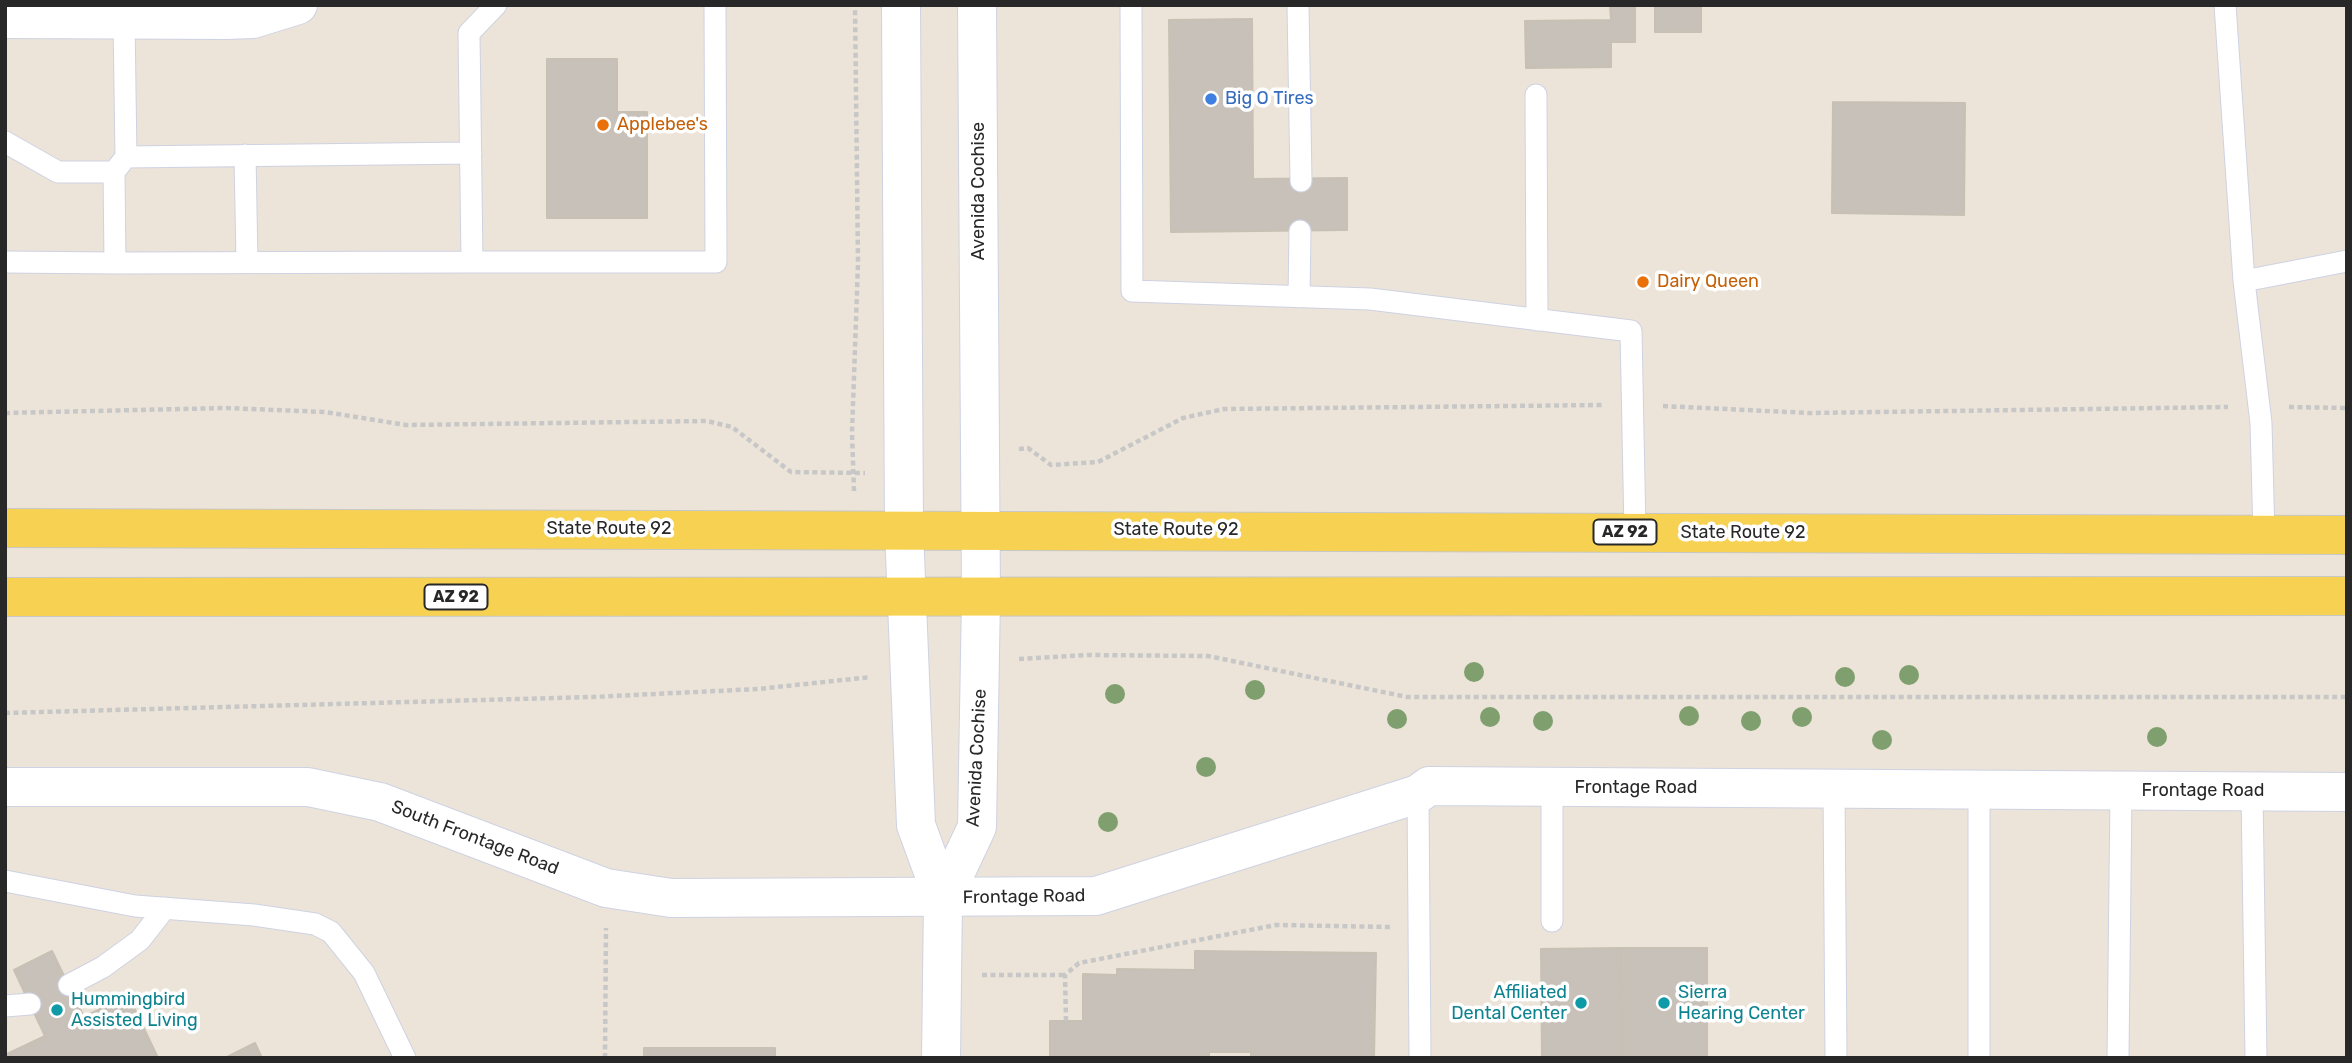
<!DOCTYPE html>
<html>
<head>
<meta charset="utf-8">
<style>
	body { margin:0 }
	#map { position:relative; width:2352px; height:1063px; overflow:hidden; background:#ece4d9; font-family:Rubik,sans-serif }
	canvas { display:block }
	.frame { position:absolute; inset:0; border:7px solid #282828; pointer-events:none }
</style>
</head>
<body>
<div id="map">
<canvas width="2352" height="1063"></canvas>
<div class="frame"></div>
</div>
<script>
const context = document.querySelector('canvas').getContext('2d');
context.lineJoin = 'round';
function paint(path, color) {
  context.fillStyle = color;
  context.fill(path, 'evenodd');
}
function shape(rows) {
  const path = new Path2D();
  for (const r of rows) {
    path.moveTo(r[0], r[1]);
    for (let i = 2; i < r.length; i += 2) path.lineTo(r[i], r[i + 1]);
  }
  return path;
}
function trace(path, color, width, dash) {
  context.strokeStyle = color;
  context.lineWidth = width;
  context.lineCap = dash ? 'butt' : 'round';
  context.setLineDash(dash || []);
  context.stroke(path);
}
function write(font, color, halo, rows, align = 'center') {
  context.font = font + ' Rubik,sans-serif';
  context.lineWidth = 7;
  context.setLineDash([]);
  context.textBaseline = 'middle';
  context.strokeStyle = halo;
  context.fillStyle = color;
  for (const [text, x, y, turn = 0] of rows) {
    context.save();
    context.translate(x, y);
    context.rotate((+turn || 0) * Math.PI / 180);
    context.textAlign = isNaN(turn) ? turn : align;
    if (halo) context.strokeText(text, 0, 0);
    context.fillText(text, 0, 0);
    context.restore();
  }
}
const building = shape([
	[1610,5,1635,5,1635,42,1611,42,1611,67,1526,68,1525,21,1611,20,1610,5],
	[1655,5,1701,5,1701,32,1655,32,1655,5],
	[1252,19,1253,179,1347,178,1347,230,1171,232,1169,20,1252,19],
	[547,59,617,59,617,112,647,112,647,218,547,218,547,59],
	[1833,102,1965,103,1964,215,1832,213,1833,102],
	[1621,948,1622,1058,1542,1058,1541,949,1621,948],
	[1621,948,1707,948,1707,1058,1622,1058,1621,948],
	[52,951,84,1017,128,995,158,1058,5,1058,5,1055,45,1036,14,970,52,951],
	[1195,951,1376,953,1374,1058,1251,1058,1251,1052,1209,1052,1209,1058,1050,1058,1050,1021,1083,1021,1083,974,1117,975,1117,969,1195,970,1195,951],
	[255,1043,262,1058,225,1058,255,1043],
	[644,1048,775,1048,775,1058,644,1058,644,1048]
]);
paint(building, '#c7c1b9');
trace(building, '#c7c0b3', 2);
const service = shape([
	[496,5,469,33,472,262,716,262,715,5],
	[1131,5,1132,291,1370,299,1631,331,1635,532],
	[1298,5,1301,181],
	[2225,5,2244,281,2261,423,2264,535],
	[124,20,126,157,471,153],
	[1536,95,1537,320],
	[5,142,58,172,114,172],
	[245,155,247,262],
	[126,157,114,172,115,263,472,262],
	[5,262,115,263],
	[2244,281,2347,261],
	[1299,297,1300,231],
	[1552,787,1552,921],
	[1834,789,1836,1058],
	[1979,790,1979,1058],
	[2252,792,2256,1058],
	[1418,794,1420,1058],
	[5,881,135,906,254,915,315,924,331,932,364,973,405,1058],
	[69,985,103,967,140,940,165,908],
	[5,1006,30,1004],
	[2118,1058,2121,791]
]);
const minor = shape([
	[5,19,226,20,253,19,298,5],
	[5,787,308,787,380,802,606,888,671,898,1096,896,1418,794,1429,786,2347,792]
]);
const tertiary = shape([
	[901,5,904,530,916,825,943,899,941,1058],
	[943,899,977,827,981,597,977,5]
]);
const primary = shape([
	[5,528,2347,535],
	[5,597,2347,596]
]);
trace(service, '#ced2e2', 23);
trace(minor, '#ced2e2', 40);
trace(tertiary, '#ced2e2', 40);
trace(primary, '#c7c7c7', 40);
trace(shape([
	[1663,406,1809,413,2228,407],
	[2289,407,2347,408],
	[5,413,226,408,325,412,406,425,707,421,732,427,791,472,865,473],
	[1019,449,1028,448,1051,465,1098,462,1183,418,1224,409,1602,405],
	[854,491,852,433,858,263,855,5],
	[1019,659,1087,655,1208,656,1407,697,2347,697],
	[5,713,592,697,758,689,871,677],
	[982,975,1065,975],
	[1066,1021,1065,975,1079,963,1276,925,1390,927],
	[605,1058,606,928]
]), '#c7c7c7', 4.5, [5, 3.5]);
trace(service, '#fff', 21);
trace(minor, '#fff', 38);
trace(tertiary, '#fff', 38);
trace(primary, '#f7d252', 38);
context.fillStyle = '#7fa06e';
for (const [x, y] of [
	[1474,672],
	[1909,675],
	[1845,677],
	[1255,690],
	[1115,694],
	[1689,716],
	[1490,717],
	[1802,717],
	[1397,719],
	[1543,721],
	[1751,721],
	[2157,737],
	[1882,740],
	[1206,767],
	[1108,822]
]) {
  context.beginPath();
  context.arc(x, y, 10, 0, 2 * Math.PI);
  context.fill();
}
for (const [x, y, r, color] of [
	[1211,99,7,"#3f7fe0"],
	[603,125,7,"#e8710a"],
	[1643,282,7,"#e8710a"],
	[1581,1003,7,"#0f9aa8"],
	[1664,1003,7,"#0f9aa8"],
	[57,1010,7,"#0f9aa8"]
]) {
  const dot = new Path2D();
  dot.arc(x, y, r, 0, 2 * Math.PI);
  context.fillStyle = color;
  context.fill(dot);
  trace(dot, '#fff', 2.5);
}
for (const [x, y, w] of [
	[1625,532,63],
	[456,597,63]
]) {
  const box = new Path2D();
  box.roundRect(x - w / 2, y - 12.5, w, 25, 5);
  context.fillStyle = '#fff';
  context.fill(box);
  trace(box, '#282828', 2);
}
write('bold 16px', '#282828', null, [
	["AZ 92",1625,532],
	["AZ 92",456,597]
]);
write('18px', '#366cbe', '#fff', [
	["Big O Tires",1225,99]
], 'left');
write('18px', '#c56008', '#fff', [
	["Applebee's",617,125],
	["Dairy Queen",1657,282]
], 'left');
write('18px', '#282828', '#fff', [
	["Avenida Cochise",979,191,-90],
	["State Route 92",609,529],
	["State Route 92",1176,530],
	["State Route 92",1743,533],
	["Avenida Cochise",977,758,-87],
	["Frontage Road",1636,788],
	["Frontage Road",2203,791],
	["South Frontage Road",475,838,21],
	["Frontage Road",1024,897,-1]
]);
write('18px', '#0d838f', '#fff', [
	["Affiliated",1567,993,"right"],
	["Dental Center",1567,1014,"right"],
	["Sierra",1678,993],
	["Hearing Center",1678,1014],
	["Hummingbird",71,1000],
	["Assisted Living",71,1021]
], 'left');
</script>
</body>
</html>
